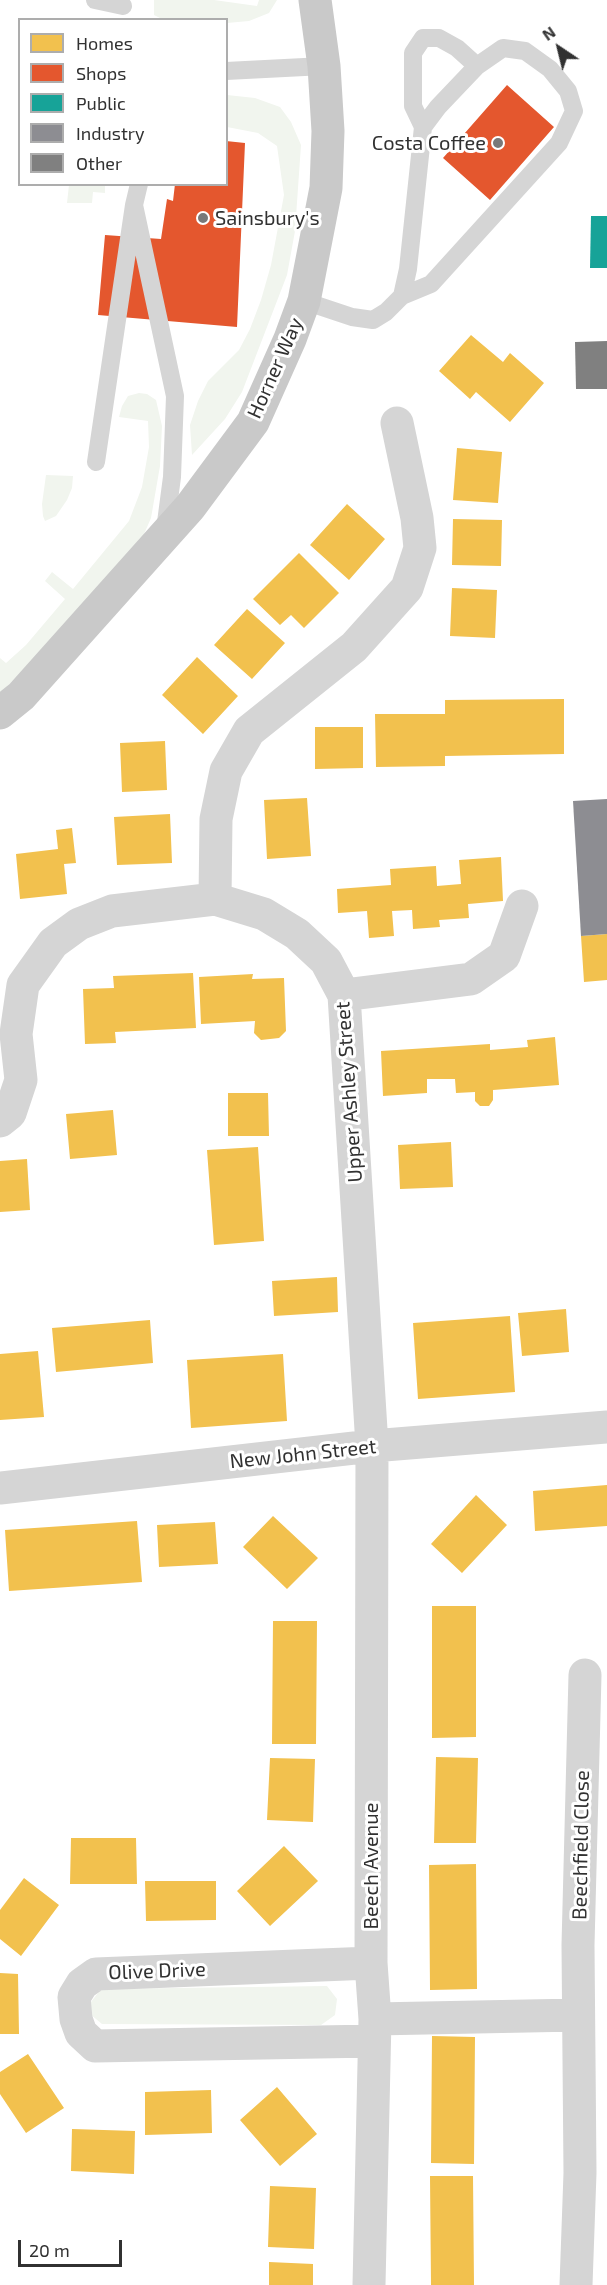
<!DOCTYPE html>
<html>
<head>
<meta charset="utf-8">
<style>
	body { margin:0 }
	#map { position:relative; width:607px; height:2285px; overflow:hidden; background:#fff; font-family:"Exo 2",sans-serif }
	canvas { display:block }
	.legend { position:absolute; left:18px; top:18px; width:210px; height:168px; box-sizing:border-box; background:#fff; border:2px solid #adadad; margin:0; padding:8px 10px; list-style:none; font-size:18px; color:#313131 }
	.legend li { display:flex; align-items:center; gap:12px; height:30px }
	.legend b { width:30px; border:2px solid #adadad }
	.north { position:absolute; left:529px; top:18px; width:60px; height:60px; -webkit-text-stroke:4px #fff; paint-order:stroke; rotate:325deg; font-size:16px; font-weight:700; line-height:24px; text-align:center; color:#313131 }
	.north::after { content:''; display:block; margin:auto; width:21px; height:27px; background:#313131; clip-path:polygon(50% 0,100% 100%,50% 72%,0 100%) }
	.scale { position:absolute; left:18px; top:2240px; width:104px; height:27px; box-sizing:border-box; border:3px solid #313131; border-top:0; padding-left:8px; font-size:18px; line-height:21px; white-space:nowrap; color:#313131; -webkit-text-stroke:4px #fff; paint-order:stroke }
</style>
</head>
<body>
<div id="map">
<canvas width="607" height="2285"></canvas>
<ul class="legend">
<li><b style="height:16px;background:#f2c14e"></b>Homes</li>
<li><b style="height:16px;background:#e4572e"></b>Shops</li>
<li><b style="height:16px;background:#17a398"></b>Public</li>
<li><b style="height:16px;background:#8d8d92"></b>Industry</li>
<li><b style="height:16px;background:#808080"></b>Other</li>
</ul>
<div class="north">N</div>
<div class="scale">20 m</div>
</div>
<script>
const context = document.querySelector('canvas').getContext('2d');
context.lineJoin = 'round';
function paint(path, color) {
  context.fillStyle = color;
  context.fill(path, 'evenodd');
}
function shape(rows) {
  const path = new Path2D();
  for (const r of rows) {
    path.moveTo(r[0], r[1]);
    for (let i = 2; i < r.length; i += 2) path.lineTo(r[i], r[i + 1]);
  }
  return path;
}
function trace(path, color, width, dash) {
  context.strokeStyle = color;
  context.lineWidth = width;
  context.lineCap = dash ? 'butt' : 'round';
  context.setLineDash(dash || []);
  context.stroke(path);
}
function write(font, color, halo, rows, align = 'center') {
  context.font = font + ' "Exo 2",sans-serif';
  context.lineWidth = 6;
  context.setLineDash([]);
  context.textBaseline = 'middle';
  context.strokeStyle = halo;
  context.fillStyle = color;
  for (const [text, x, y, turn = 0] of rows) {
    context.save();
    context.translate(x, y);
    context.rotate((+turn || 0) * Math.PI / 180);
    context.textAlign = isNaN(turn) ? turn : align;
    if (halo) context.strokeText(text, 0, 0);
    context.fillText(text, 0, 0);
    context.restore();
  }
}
paint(shape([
	[154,0,214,0,257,6,259,0,277,0,269,13,249,21,227,23,226,20,162,19,154,15],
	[227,95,255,98,280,107,291,122,301,145,295,231,287,275,242,392,225,419,192,455,190,425,198,401,208,381,239,350,250,329,261,300,271,265,284,195,277,146,258,133,227,127],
	[69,185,105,185,105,193,93,192,92,203,67,203],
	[139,393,147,394,156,400,162,426,160,466,151,518,141,541,102,588,0,694,0,658,6,663,26,645,65,599,45,581,52,572,73,589,129,521,142,487,149,447,148,421,119,417,122,406,128,396],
	[46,475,73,476,72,488,67,500,56,516,45,521,43,516,42,504],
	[327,1986,337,1999,335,2015,321,2025,102,2024,90,2014,91,2002,101,1989]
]), '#f1f5ee');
paint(shape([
	[471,335,503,362,510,353,544,383,510,422,476,392,470,399,439,371],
	[457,448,502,452,498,503,453,500],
	[347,504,385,539,349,580,310,545],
	[453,519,502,520,501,566,452,565],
	[299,553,339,593,304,628,291,615,280,625,253,599],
	[452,588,497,590,495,638,450,636],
	[247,609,285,643,252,679,214,645],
	[197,657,238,696,203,734,162,695],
	[564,699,564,754,445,756,445,766,376,767,375,714,445,714,445,700],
	[315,727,363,727,363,768,315,769],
	[165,741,167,790,122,792,120,743],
	[307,798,311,856,267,859,264,800],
	[170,814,172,863,117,865,114,817],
	[72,828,76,863,64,864,67,894,20,899,16,854,58,849,56,830],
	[501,857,503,901,468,904,469,918,439,920,440,927,413,929,412,910,392,911,394,936,369,938,367,911,338,913,337,889,391,885,390,869,436,866,437,886,461,884,459,860],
	[607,934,607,980,584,982,581,936],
	[193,973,196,1028,115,1032,116,1043,85,1044,83,989,114,988,113,976],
	[253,974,252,979,284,978,286,1031,279,1038,261,1040,254,1033,255,1021,201,1024,199,977],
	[555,1037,559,1085,493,1090,493,1100,489,1106,480,1106,475,1101,475,1092,456,1093,455,1079,427,1079,427,1093,383,1096,381,1051,490,1044,490,1050,528,1047,527,1040],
	[228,1093,268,1093,269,1136,228,1136],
	[113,1110,117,1155,70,1159,66,1114],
	[451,1142,453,1187,400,1189,398,1145],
	[258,1147,264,1241,214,1245,207,1150],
	[27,1159,30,1210,0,1212,0,1161],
	[337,1277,338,1312,274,1316,272,1281],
	[566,1309,569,1352,522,1356,518,1313],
	[510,1316,515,1392,418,1399,413,1323],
	[150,1320,153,1363,56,1372,52,1328],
	[38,1351,44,1417,0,1420,0,1354],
	[283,1354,287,1421,191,1428,187,1360],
	[607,1485,607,1526,535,1531,533,1491],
	[476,1495,507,1525,462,1573,431,1544],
	[273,1516,318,1558,287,1589,243,1547],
	[137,1521,142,1582,9,1591,5,1530],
	[215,1522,218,1564,159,1567,157,1525],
	[432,1606,476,1606,476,1737,432,1738],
	[273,1621,317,1621,316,1744,272,1744],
	[436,1757,478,1758,476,1843,434,1843],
	[270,1758,315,1759,313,1822,267,1820],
	[71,1838,136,1838,137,1884,70,1884],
	[284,1846,318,1881,270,1926,237,1891],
	[476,1864,477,1989,430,1990,429,1865],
	[24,1878,59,1905,21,1956,0,1939,0,1910],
	[145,1881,216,1881,216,1920,146,1921],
	[0,1973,18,1974,19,2034,0,2034],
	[432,2036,475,2037,474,2164,431,2163],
	[28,2054,64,2108,26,2133,0,2094,0,2072],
	[277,2087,317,2134,280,2166,240,2120],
	[211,2090,212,2133,145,2135,145,2092],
	[72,2129,135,2131,134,2174,71,2171],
	[430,2176,473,2176,474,2285,431,2285],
	[270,2186,316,2188,314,2249,268,2247],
	[269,2262,313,2264,313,2285,269,2285]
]), '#f2c14e');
paint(shape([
	[507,85,554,127,490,200,443,158],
	[226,141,245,143,237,327,98,315,105,235,161,239,167,199,173,201,175,184,226,184]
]), '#e4572e');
paint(shape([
	[591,216,607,216,607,268,590,268]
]), '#17a398');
paint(shape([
	[607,799,607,934,581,936,573,801]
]), '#8d8d92');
paint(shape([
	[607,341,607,389,576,389,575,342]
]), '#808080');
trace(shape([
	[95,0,123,6],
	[226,71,324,66],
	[423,127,413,106,413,53,423,38,439,38,457,48,477,66],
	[134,205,175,396,172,477,165,530],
	[304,301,352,317,373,320,386,312,402,296,408,269,423,127,438,107,477,66,503,48,525,51,550,69,568,91,574,111,559,143,431,284,402,296],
	[96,462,134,205,139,184]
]), '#d5d5d5', 18);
trace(shape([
	[215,899,216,819,226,771,249,731,354,647,407,588,420,548,417,518,397,423],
	[344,995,471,979,504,956,522,906],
	[0,1121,10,1113,21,1080,16,1034,23,985,53,943,79,924,112,911,215,899,264,914,297,934,326,961,344,995,372,1446,371,1963,375,2019,369,2285],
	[0,1488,372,1446,607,1427],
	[371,1963,96,1974,82,1984,74,1997,76,2019,81,2033,95,2046,374,2041],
	[375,2019,578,2015],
	[576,2285,580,2173,578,1945,585,1675]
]), '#d5d5d5', 33);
trace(shape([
	[0,713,21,696,190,507,253,422,290,339,304,301,326,188,328,131,324,66,315,0]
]), '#c9c9c9', 33);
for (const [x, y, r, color] of [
	[498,143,6,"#797979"],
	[203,218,6,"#797979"]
]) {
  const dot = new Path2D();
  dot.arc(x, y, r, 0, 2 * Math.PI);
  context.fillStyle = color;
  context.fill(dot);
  trace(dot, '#fff', 2);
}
write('20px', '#313131', '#fff', [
	["Costa Coffee",486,143],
	["Sainsbury's",215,218,"left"]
], 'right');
write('20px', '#313131', '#fff', [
	["Horner Way",275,368,-66],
	["Upper Ashley Street",349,1092,-94],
	["New John Street",303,1454,-6],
	["Beechfield Close",581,1845,-89],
	["Beech Avenue",371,1866,-90],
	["Olive Drive",157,1971,-2]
]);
</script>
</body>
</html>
